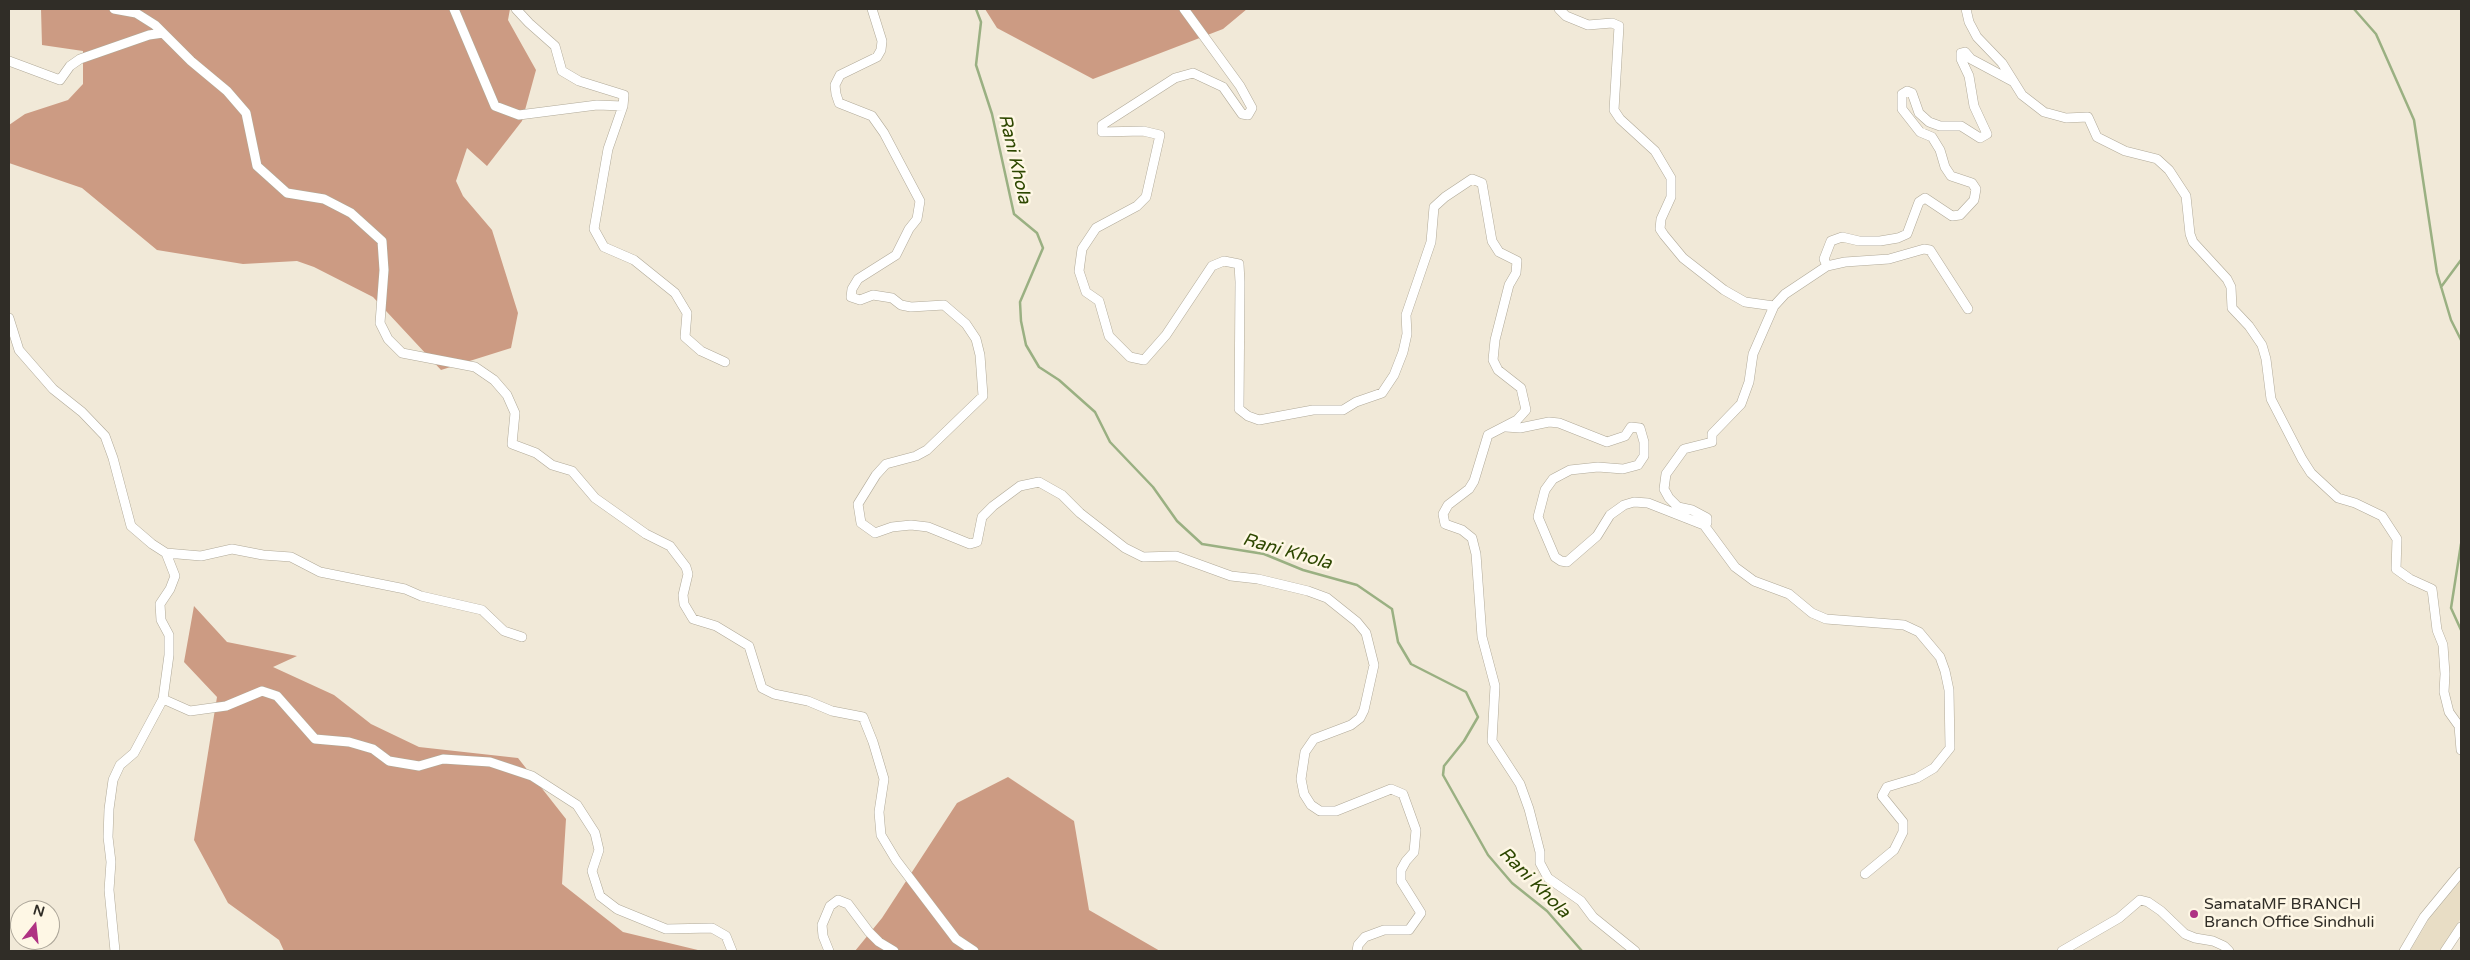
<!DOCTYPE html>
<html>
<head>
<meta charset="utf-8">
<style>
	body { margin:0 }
	#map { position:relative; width:2470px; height:960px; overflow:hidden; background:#f1e9d8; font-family:"Varela Round",sans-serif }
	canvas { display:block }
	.frame { position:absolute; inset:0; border:10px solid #302d27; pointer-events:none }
	.north { position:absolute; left:10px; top:900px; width:50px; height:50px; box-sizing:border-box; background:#fef7e5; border:1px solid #aca699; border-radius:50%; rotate:16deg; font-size:14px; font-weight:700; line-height:20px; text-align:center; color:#302d27 }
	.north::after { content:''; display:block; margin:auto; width:18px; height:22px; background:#af3283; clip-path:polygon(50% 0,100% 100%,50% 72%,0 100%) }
</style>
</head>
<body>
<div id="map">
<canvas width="2470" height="960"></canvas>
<div class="frame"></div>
<div class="north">N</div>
</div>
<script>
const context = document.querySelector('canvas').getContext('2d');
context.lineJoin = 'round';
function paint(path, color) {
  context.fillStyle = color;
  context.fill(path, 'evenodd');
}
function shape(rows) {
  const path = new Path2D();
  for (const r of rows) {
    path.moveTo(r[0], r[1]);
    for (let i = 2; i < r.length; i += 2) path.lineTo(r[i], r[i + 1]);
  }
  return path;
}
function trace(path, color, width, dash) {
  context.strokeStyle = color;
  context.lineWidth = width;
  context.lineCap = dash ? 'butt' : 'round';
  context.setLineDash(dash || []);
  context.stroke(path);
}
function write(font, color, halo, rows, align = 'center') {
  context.font = font + ' "Varela Round",sans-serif';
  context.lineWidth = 5;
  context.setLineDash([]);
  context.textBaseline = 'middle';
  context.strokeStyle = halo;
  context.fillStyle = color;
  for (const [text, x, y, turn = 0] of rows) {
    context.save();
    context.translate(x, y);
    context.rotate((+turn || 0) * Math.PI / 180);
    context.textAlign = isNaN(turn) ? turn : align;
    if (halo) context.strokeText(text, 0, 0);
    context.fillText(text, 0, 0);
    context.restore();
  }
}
paint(shape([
	[2461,880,2461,918,2440,951,2410,951,2429,919]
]), '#e8ddc5');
paint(shape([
	[41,9,510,9,508,20,536,70,522,121,487,166,467,148,456,181,463,196,492,230,518,313,511,348,441,370,373,297,314,267,297,261,243,264,157,250,82,188,9,163,9,125,25,114,68,100,83,84,83,51,42,45],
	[985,9,1247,9,1223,29,1093,79,997,28],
	[194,606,227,642,297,656,273,667,334,695,371,724,419,747,518,758,566,819,562,884,623,932,702,951,284,951,279,940,228,903,194,840,217,697,184,662],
	[1008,777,1074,821,1089,910,1160,951,855,951,882,918,957,803]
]), '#cc9b83');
trace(shape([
	[976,9,981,22,976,65,992,114,1014,214,1037,233,1043,248,1020,302,1021,321,1026,345,1039,367,1059,380,1095,412,1110,442,1153,487,1177,521,1202,544,1264,554,1303,570,1357,585,1392,609,1398,642,1411,664,1466,692,1478,717,1464,741,1444,766,1443,775,1488,855,1512,883,1547,911,1582,951],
	[2354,9,2376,34,2414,120,2437,273,2451,320,2461,340],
	[2441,287,2461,260],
	[2461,544,2451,608,2461,630]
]), '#9ab082', 2.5);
const minor = shape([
	[114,9,136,13,155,25,163,33],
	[454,9,495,106,519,115,597,105,623,106],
	[516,9,529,23,555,46,562,71,579,81,624,95,623,106,608,149,594,229,604,247,634,260,675,293,687,313,685,337,701,351,725,362],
	[872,9,882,41,881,50,877,57,840,75,835,85,836,94,839,103,872,116,884,133,920,201,917,219,909,229,896,255,858,279,852,289,851,297,860,300,873,295,892,298,901,305,911,307,944,305,966,324,976,339,980,355,983,396,927,450,916,456,886,464,876,475,858,504,861,523,875,533,892,527,911,525,928,527,970,544,977,542,982,517,993,506,1020,486,1039,482,1062,495,1080,513,1125,548,1143,557,1176,556,1231,576,1258,579,1308,591,1327,598,1357,622,1366,633,1374,665,1364,710,1360,718,1351,725,1314,739,1305,752,1301,779,1304,794,1311,805,1320,811,1336,811,1391,789,1403,794,1416,830,1414,852,1406,861,1401,870,1401,881,1421,913,1409,930,1384,930,1365,937,1358,945,1357,951],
	[1184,9,1240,86,1252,108,1248,115,1242,114,1223,87,1193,73,1175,78,1102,125,1102,132,1143,131,1160,135,1146,197,1137,206,1096,228,1082,249,1079,271,1086,292,1099,301,1109,336,1130,357,1144,360,1166,335,1212,266,1224,261,1239,264,1240,282,1239,409,1248,416,1259,420,1313,410,1343,410,1356,402,1382,393,1394,375,1403,352,1407,334,1406,315,1431,242,1434,207,1445,197,1472,179,1482,183,1492,241,1499,252,1517,261,1516,273,1509,285,1495,340,1493,360,1498,370,1521,388,1526,410,1517,420,1488,435,1474,481,1469,489,1448,505,1443,514,1445,524,1462,530,1472,538,1476,554,1482,637,1495,686,1492,741,1520,784,1529,809,1540,852,1540,863,1548,878,1581,901,1593,917,1635,951],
	[1559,9,1566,16,1588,25,1612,23,1619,26,1614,110,1620,119,1655,151,1671,178,1671,197,1661,219,1660,229,1664,235,1683,258,1724,290,1745,302,1774,306],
	[1966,9,1969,22,1977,37,2002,63,2022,95,2044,112,2066,118,2088,117,2097,137,2125,151,2157,159,2169,170,2186,196,2190,234,2193,242,2227,279,2231,287,2232,308,2249,326,2262,345,2266,359,2271,399,2302,459,2311,473,2338,498,2355,503,2382,516,2397,539,2396,569,2410,579,2432,589,2437,630,2443,645,2445,674,2444,692,2449,712,2459,726,2461,750],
	[9,61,60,80,70,66,80,59,149,35,163,33,191,61,227,91,246,113,257,166,287,193,324,199,351,213,382,241,384,270,380,323,388,339,402,353,475,367,494,380,507,395,515,413,512,444,536,453,552,465,572,471,595,498,646,534,670,546,686,567,688,574,683,595,684,604,693,619,716,626,749,646,762,688,774,694,808,701,832,711,863,717,873,742,884,779,879,812,881,835,896,860,956,939,974,951],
	[1827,266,1824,259,1831,241,1842,237,1859,241,1880,241,1898,238,1907,234,1919,202,1925,198,1952,216,1960,215,1974,200,1976,189,1972,183,1951,176,1945,167,1940,150,1932,137,1920,132,1902,109,1902,94,1907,91,1912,93,1919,113,1929,122,1940,126,1961,126,1980,138,1987,134,1974,106,1969,76,1961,59,1961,53,1965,52,1971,59,2014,82],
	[9,318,19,350,53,389,82,412,105,436,113,458,131,526,152,544,166,553,175,576,170,589,160,604,161,620,169,635,169,655,163,699,134,753,120,765,113,780,109,809,108,837,111,862,109,890,115,951],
	[1506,427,1520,428,1549,422,1559,423,1607,442,1625,436,1631,427,1640,428,1644,442,1644,456,1638,465,1623,469,1598,467,1570,470,1553,479,1545,490,1538,517,1555,557,1561,561,1567,562,1597,536,1610,515,1624,505,1634,502,1648,503,1704,525,1707,523,1707,518,1692,510,1678,507,1669,498,1664,489,1666,474,1684,449,1712,442,1712,434,1741,404,1749,382,1753,354,1774,306,1785,294,1827,266,1845,262,1889,259,1924,249,1930,250,1968,309],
	[1704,525,1735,567,1754,581,1789,594,1812,613,1826,619,1904,625,1919,632,1940,657,1945,671,1949,690,1950,748,1934,768,1917,778,1887,787,1882,796,1903,822,1903,832,1894,850,1865,874],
	[166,553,201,556,232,549,263,555,291,557,320,572,405,589,421,596,482,610,504,631,522,637],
	[163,699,190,711,226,706,262,691,277,696,315,739,349,742,373,749,389,761,419,766,443,759,490,762,532,776,577,805,595,833,599,850,592,871,600,896,617,909,666,929,712,928,726,936,732,951],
	[829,951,823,936,822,925,830,906,838,900,848,904,869,932,879,942,894,951],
	[2062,951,2119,918,2140,900,2148,902,2161,911,2185,934,2195,938,2213,941,2224,946,2229,951],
	[2404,951,2424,917,2461,872],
	[2445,951,2461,927]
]);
trace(minor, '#b0a998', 10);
trace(minor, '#fff', 9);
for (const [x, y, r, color] of [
	[2194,914,5,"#af3283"]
]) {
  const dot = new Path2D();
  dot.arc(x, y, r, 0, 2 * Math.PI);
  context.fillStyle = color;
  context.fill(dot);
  trace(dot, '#fef7e5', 2);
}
write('16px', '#302d27', '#fef7e5', [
	["SamataMF BRANCH",2204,905],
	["Branch Office Sindhuli",2204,923]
], 'left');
write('italic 18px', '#2d4700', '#fef7e5', [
	["Rani Khola",1014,159,77],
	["Rani Khola",1287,552,16],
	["Rani Khola",1534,883,45]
]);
</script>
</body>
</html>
